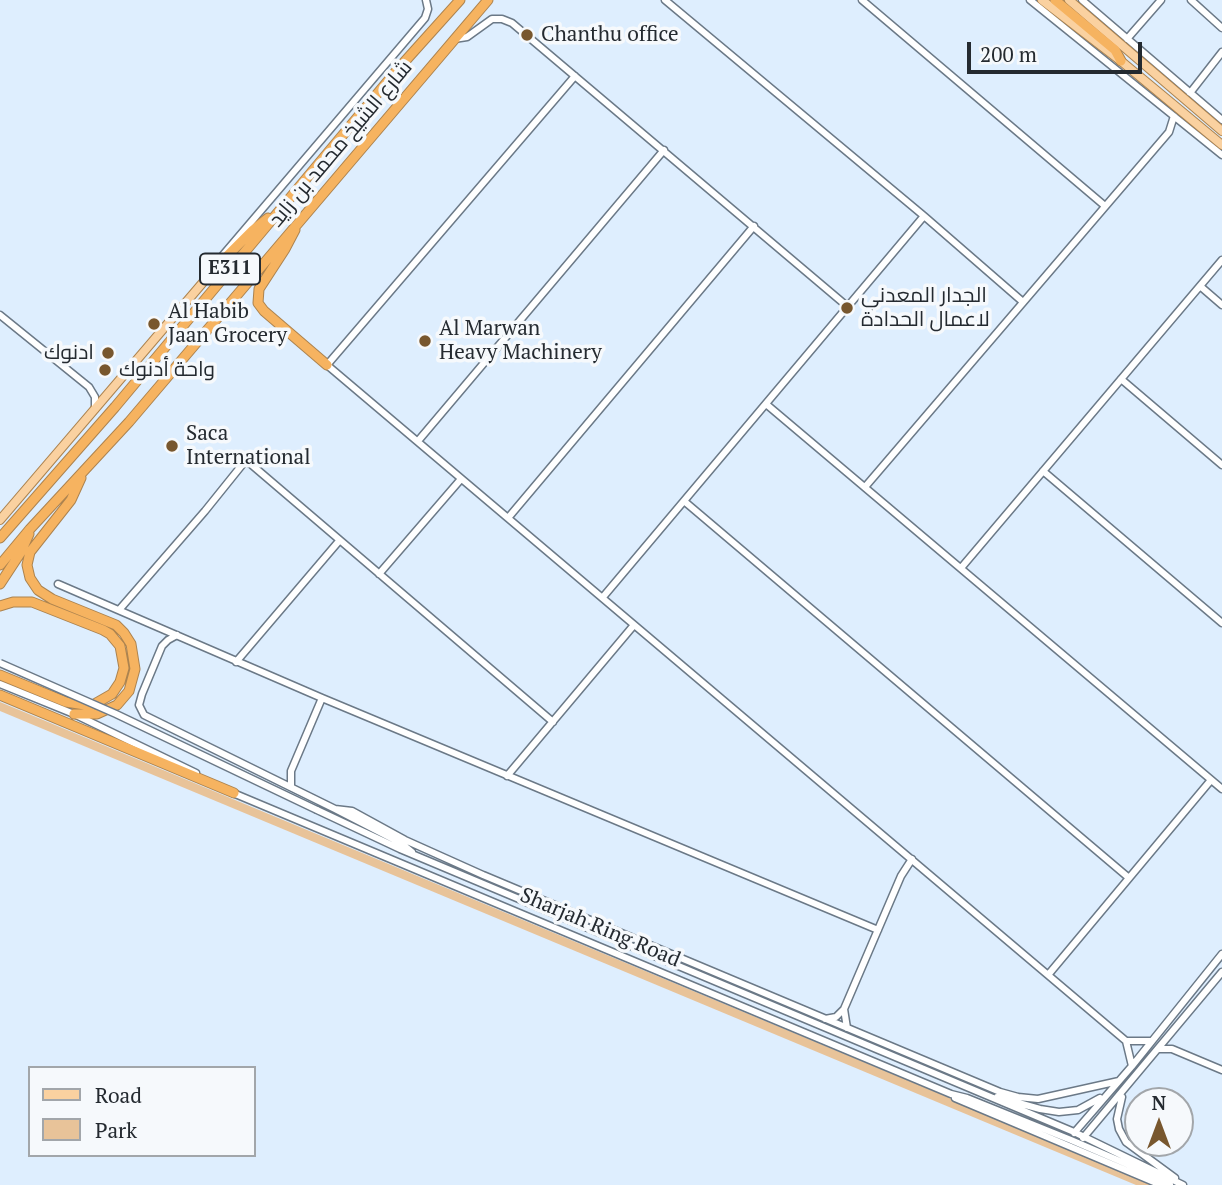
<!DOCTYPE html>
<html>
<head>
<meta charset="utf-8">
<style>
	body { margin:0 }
	#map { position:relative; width:1222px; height:1185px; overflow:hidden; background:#deeefe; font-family:"PT Serif",serif }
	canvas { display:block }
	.legend { position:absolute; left:28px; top:1066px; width:228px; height:91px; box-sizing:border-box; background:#f6f9fc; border:2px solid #a2a6aa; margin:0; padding:9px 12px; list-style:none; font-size:21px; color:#242a30 }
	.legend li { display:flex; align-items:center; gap:14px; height:35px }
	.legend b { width:35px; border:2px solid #a2a6aa }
	.north { position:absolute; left:1124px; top:1087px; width:70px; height:70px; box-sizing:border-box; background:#f6f9fc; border:2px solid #a2a6aa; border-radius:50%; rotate:0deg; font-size:19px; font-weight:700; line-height:28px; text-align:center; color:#242a30 }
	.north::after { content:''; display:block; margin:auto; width:24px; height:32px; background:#78572e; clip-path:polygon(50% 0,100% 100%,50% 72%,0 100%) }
	.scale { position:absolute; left:967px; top:42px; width:175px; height:32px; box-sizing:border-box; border:4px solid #242a30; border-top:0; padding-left:9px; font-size:21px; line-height:24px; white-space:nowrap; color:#242a30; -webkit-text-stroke:5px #f6f9fc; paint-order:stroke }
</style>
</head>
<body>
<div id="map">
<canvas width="1222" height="1185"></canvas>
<ul class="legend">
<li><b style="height:9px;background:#fad1a0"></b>Road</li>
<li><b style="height:19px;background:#e8c399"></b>Park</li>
</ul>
<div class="north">N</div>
<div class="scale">200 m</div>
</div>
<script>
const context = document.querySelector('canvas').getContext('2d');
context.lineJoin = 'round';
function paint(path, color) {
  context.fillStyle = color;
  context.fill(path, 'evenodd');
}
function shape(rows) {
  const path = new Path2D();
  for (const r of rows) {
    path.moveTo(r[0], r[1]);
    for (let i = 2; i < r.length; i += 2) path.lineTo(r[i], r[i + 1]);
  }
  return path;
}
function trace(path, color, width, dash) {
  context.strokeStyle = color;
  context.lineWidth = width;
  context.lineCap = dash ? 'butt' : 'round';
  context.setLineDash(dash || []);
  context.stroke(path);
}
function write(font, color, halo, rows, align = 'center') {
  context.font = font + ' "PT Serif",Cairo,serif';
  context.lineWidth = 7;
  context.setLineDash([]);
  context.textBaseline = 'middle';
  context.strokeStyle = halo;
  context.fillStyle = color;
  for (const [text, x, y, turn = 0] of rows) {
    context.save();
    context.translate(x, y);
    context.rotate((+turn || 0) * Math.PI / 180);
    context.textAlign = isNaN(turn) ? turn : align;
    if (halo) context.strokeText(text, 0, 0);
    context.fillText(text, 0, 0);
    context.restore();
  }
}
paint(shape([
	[0,702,1046,1138,1158,1185,1136,1185,0,711]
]), '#e8c399');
const minor = shape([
	[665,0,924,216,1023,302],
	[862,0,1105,206],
	[1030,0,1222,155],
	[1082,0,1222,120],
	[1191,0,1222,28],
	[454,39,467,37,492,19,502,19,512,23,848,307],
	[1127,39,1161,0],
	[575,76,327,365,1126,1041,1132,1066],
	[1190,93,1222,52],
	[223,255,425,18,428,9,426,0],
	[1200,286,1222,305],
	[0,315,89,387,95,397,95,409],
	[1121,379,1222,465],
	[766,404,1222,789],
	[418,441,664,150],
	[1043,471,1222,623],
	[865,487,1169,132,1174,116],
	[684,501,1129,878],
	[508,518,754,226],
	[961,568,1222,260],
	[379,574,461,479],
	[58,584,322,698,878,930],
	[603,597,924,216],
	[119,610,205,511,246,460,553,722],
	[177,635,168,640,162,646,142,694,139,705,144,715,335,809,401,843,412,852],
	[236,662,339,541],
	[0,684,74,714,196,773],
	[507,776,634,625],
	[291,787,291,771,322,698],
	[233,793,951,1094,967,1098,1071,1140,1143,1171,1170,1185],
	[335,809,352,811,405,840,483,875,1000,1092,1018,1097,1038,1099,1119,1081],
	[317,810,400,849,1074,1132,1183,1185],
	[1048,975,1211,780],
	[844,1009,847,1028],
	[825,1019,836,1017,844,1009,901,876,912,859],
	[1126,1041,1150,1041],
	[1159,1049,1172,1049,1222,1070],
	[997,1097,1040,1109,1059,1112,1078,1110,1100,1098],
	[1122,1097,1117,1119,1119,1129,1126,1142,1175,1178],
	[955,1098,1161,1185],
	[1074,1133,1132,1066,1222,954],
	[1083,1138,1222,972]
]);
const major = shape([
	[1042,0,1121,61,1222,145],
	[1069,0,1222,131],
	[0,520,217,266]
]);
const highway = shape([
	[1055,0,1115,50,1121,61],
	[295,230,285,249,259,289,258,303,264,311,327,365],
	[217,266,253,230,268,218],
	[0,538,115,407,398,69,460,0],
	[0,565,30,529,129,422,488,0],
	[0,584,21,552,29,534],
	[0,606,13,602,32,602,103,630,110,634,120,646,124,668,120,682,112,694,91,706,66,702,0,675],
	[0,695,234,793],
	[74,714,97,714,117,705,129,691,135,669,131,644,124,633,116,625,52,599,38,590,30,578,27,565,30,552,71,500,81,478]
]);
trace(minor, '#6b7987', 9);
trace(major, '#ac834f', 10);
trace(highway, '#ac834f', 11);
trace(minor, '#fff', 6);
trace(major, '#fad1a0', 8);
trace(highway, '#f6b360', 9);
const minorBridge = shape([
	[0,663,116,714,317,810]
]);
trace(minorBridge, '#6b7987', 9, []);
trace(minorBridge, '#fff', 6);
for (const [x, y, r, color] of [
	[527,35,7,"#78572e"],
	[847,308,7,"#78572e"],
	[154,324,7,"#78572e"],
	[425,341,7,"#78572e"],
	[108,353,7,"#78572e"],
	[105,370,7,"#78572e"],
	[172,446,7,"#78572e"]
]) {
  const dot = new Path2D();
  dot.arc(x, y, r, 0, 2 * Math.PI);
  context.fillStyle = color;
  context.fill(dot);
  trace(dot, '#f6f9fc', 2.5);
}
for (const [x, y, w] of [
	[230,269,60]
]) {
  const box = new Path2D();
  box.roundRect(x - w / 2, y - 15.5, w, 31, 5);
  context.fillStyle = '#f6f9fc';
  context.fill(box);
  trace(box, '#242a30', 2);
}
write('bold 19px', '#242a30', null, [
	["E311",230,269]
]);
write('21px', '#242a30', '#f6f9fc', [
	["Chanthu office",541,35],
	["الجدار المعدني",861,296],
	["لاعمال الحدادة",861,320],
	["Al Habib",168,312],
	["Jaan Grocery",168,336],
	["Al Marwan",439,329],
	["Heavy Machinery",439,353],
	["ادنوك",94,353,"right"],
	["واحة أدنوك",119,370],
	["Saca",186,434],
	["International",186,458]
], 'left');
write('21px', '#242a30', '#f6f9fc', [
	["شارع الشيخ محمد بن زايد",341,144,-50],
	["Sharjah Ring Road",600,928,23]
]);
</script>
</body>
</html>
